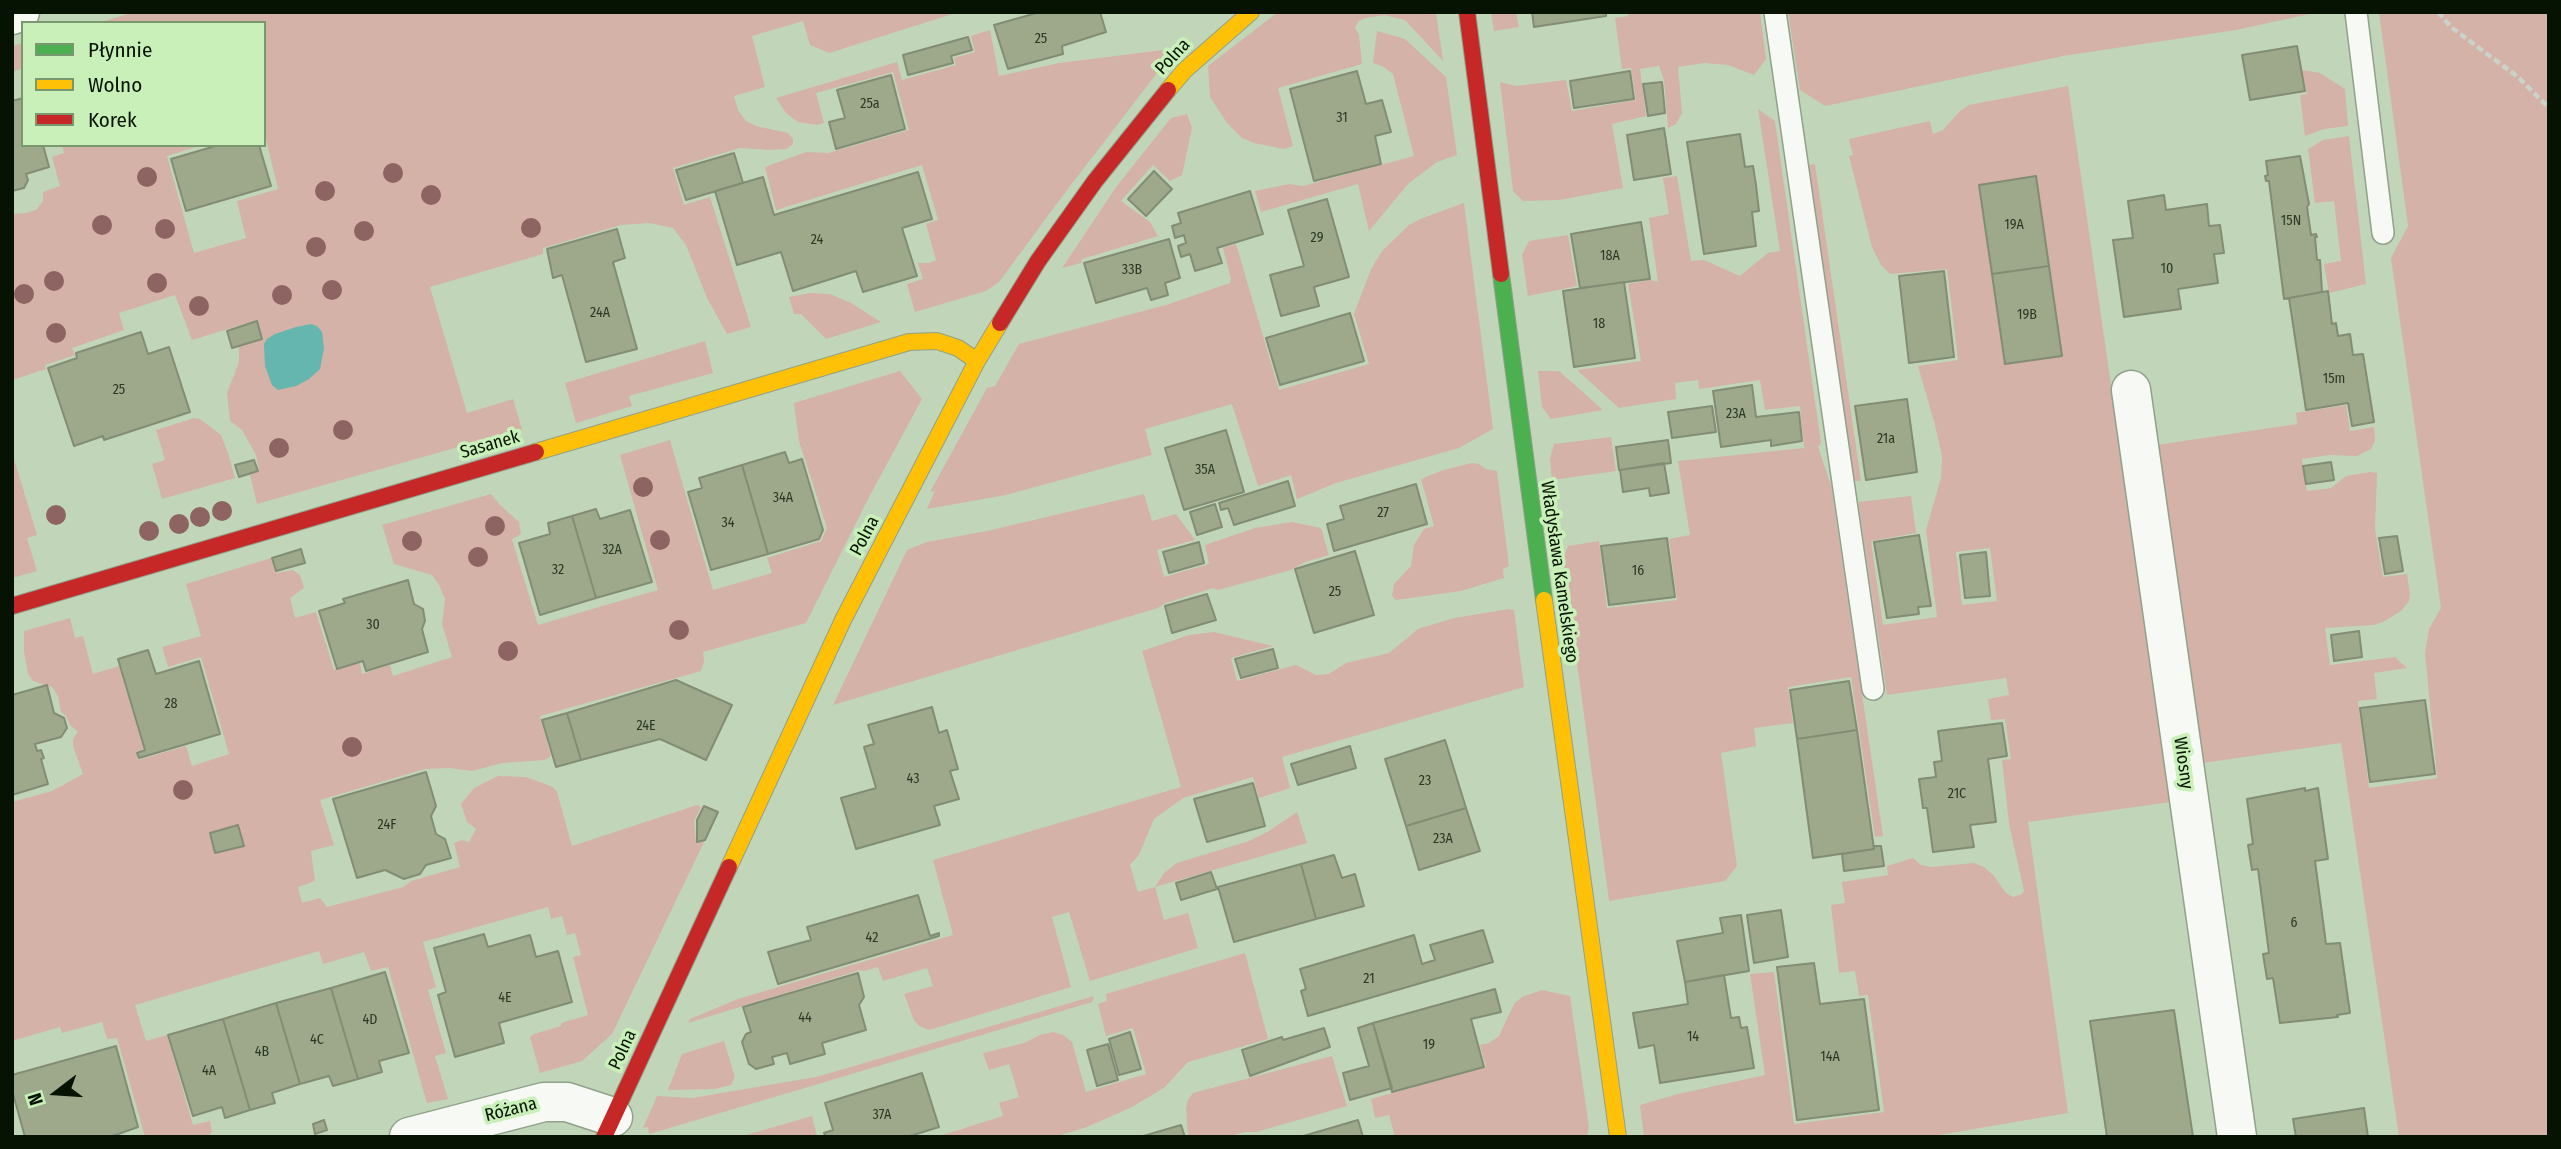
<!DOCTYPE html>
<html>
<head>
<meta charset="utf-8">
<style>
	body { margin:0 }
	#map { position:relative; width:2561px; height:1149px; overflow:hidden; background:#c1d6b9; font-family:"Fira Sans Condensed",sans-serif }
	canvas { display:block }
	.frame { position:absolute; inset:0; border:14px solid #061302; pointer-events:none }
	.legend { position:absolute; left:21px; top:21px; width:245px; height:126px; box-sizing:border-box; background:#c8f0b8; border:2px solid #7a986f; margin:0; padding:9px 12px; list-style:none; font-size:21px; color:#061302 }
	.legend li { display:flex; align-items:center; gap:14px; height:35px }
	.legend b { width:35px; border:2px solid #7a986f }
	.north { position:absolute; left:21px; top:1058px; width:70px; height:70px; -webkit-text-stroke:5px #c8f0b8; paint-order:stroke; rotate:253deg; font-size:19px; font-weight:700; line-height:28px; text-align:center; color:#061302 }
	.north::after { content:''; display:block; margin:auto; width:24px; height:32px; background:#061302; clip-path:polygon(50% 0,100% 100%,50% 72%,0 100%) }
</style>
</head>
<body>
<div id="map">
<canvas width="2561" height="1149"></canvas>
<div class="frame"></div>
<ul class="legend">
<li><b style="height:9px;background:#4caf50"></b>Płynnie</li>
<li><b style="height:9px;background:#ffc107"></b>Wolno</li>
<li><b style="height:9px;background:#c62828"></b>Korek</li>
</ul>
<div class="north">N</div>
</div>
<script>
const context = document.querySelector('canvas').getContext('2d');
context.lineJoin = 'round';
function paint(path, color) {
  context.fillStyle = color;
  context.fill(path, 'evenodd');
}
function shape(rows) {
  const path = new Path2D();
  for (const r of rows) {
    path.moveTo(r[0], r[1]);
    for (let i = 2; i < r.length; i += 2) path.lineTo(r[i], r[i + 1]);
  }
  return path;
}
function trace(path, color, width, dash) {
  context.strokeStyle = color;
  context.lineWidth = width;
  context.lineCap = dash ? 'butt' : 'round';
  context.setLineDash(dash || []);
  context.stroke(path);
}
function write(font, color, halo, rows, align = 'center') {
  context.font = font + ' "Fira Sans Condensed",sans-serif';
  context.lineWidth = 7;
  context.setLineDash([]);
  context.textBaseline = 'middle';
  context.strokeStyle = halo;
  context.fillStyle = color;
  for (const [text, x, y, turn = 0] of rows) {
    context.save();
    context.translate(x, y);
    context.rotate((+turn || 0) * Math.PI / 180);
    context.textAlign = isNaN(turn) ? turn : align;
    if (halo) context.strokeText(text, 0, 0);
    context.fillText(text, 0, 0);
    context.restore();
  }
}
paint(shape([
	[134,12,959,12,829,53,810,45,803,21,752,36,765,87,734,96,738,110,746,121,756,126,788,133,793,139,793,144,786,149,770,150,740,148,673,168,684,205,710,197,751,327,727,334,707,298,686,245,673,228,649,223,621,225,543,248,543,254,430,287,467,413,513,399,522,429,257,504,250,475,259,471,256,455,242,430,230,421,227,393,239,362,239,346,263,339,257,320,192,340,175,295,119,313,124,330,72,348,75,355,45,365,46,369,12,380,12,214,26,213,36,210,43,201,43,192,60,186,52,157,64,153,62,145,202,145,167,156,194,253,246,238,237,201,278,189,264,131,264,23,98,23],
	[1278,12,1436,12,1443,61,1405,20,1384,15,1366,18,1359,21,1355,27,1359,35,1362,64,1278,88,1293,146,1284,149,1254,143,1242,138,1227,123,1210,97,1208,66],
	[1491,12,1516,12,1519,27,1494,31],
	[1627,12,1760,12,1766,59,1754,75,1728,65,1704,63,1678,67,1682,113,1676,124,1668,128,1664,80,1659,66,1640,69,1646,116,1612,124,1623,188,1560,200,1523,201,1513,191,1500,82,1516,86,1566,80,1572,111,1636,100,1631,68,1622,69,1615,18,1628,16],
	[1788,12,2319,12,2236,30,2063,56,1825,106,1800,90],
	[2379,12,2549,12,2549,1137,2399,1137,2341,743,2203,763,2157,445,2297,424,2296,413,2346,405,2350,431,2374,427,2375,441,2371,449,2357,456,2329,455,2302,459,2307,491,2331,488,2346,476,2370,472,2377,473,2375,529,2383,577,2407,574,2410,594,2409,601,2401,611,2383,622,2373,625,2325,628,2330,665,2395,657,2407,668,2374,673,2377,699,2358,701,2369,788,2437,778,2425,653,2429,629,2441,608,2391,258,2408,226],
	[990,30,999,76,1059,63,1171,49,1164,64,1064,194,999,282,986,291,915,312,907,284,923,279,918,263,929,263,936,260,926,224,938,220,922,165,776,210,765,167,806,152,828,153,909,130,893,72,816,93,824,123,817,125,798,122,786,113,776,98,897,62,902,80,956,65,954,58,975,52,971,36],
	[1377,31,1405,39,1446,77,1457,155,1437,162,1408,184,1369,231,1358,184,1261,212,1255,191,1289,184,1303,186,1414,156,1393,74,1382,66,1373,63],
	[23,43,23,68,12,72,12,46],
	[2302,70,2320,73,2345,89,2348,126,2324,129,2305,136,2300,95,2307,94],
	[2068,86,2171,802,2028,822,2068,1113,1927,1137,1644,1137,1640,1105,1678,1094,1765,1075,1750,974,1774,972,1794,1124,1884,1112,1868,995,1859,996,1855,971,1839,973,1831,905,1845,903,1842,882,1888,875,1887,866,1913,858,1921,865,1931,867,1974,863,1984,867,1994,876,2006,893,2013,897,2022,894,2024,891,2009,824,2002,760,2011,759,2005,719,1991,720,1988,699,2009,695,2006,678,1887,695,1858,502,1911,496,1916,533,1871,541,1883,625,1937,617,1926,530,1941,478,1942,456,1935,425,1918,366,1958,360,1947,269,1890,274,1881,265,1872,247,1849,156,1853,155,1849,139,1930,121,1933,134,1943,130,1959,112,1969,105],
	[1990,548,1997,601,1962,605,1956,552],
	[1758,109,1775,121,1821,443,1818,447,1831,485,1883,836,1875,837,1851,677,1788,687,1793,723,1754,728,1756,746,1721,753,1737,866,1725,881,1609,901,1563,559,1568,546,1599,541,1607,608,1677,600,1669,539,1690,535,1678,461,1804,448,1800,406,1765,410,1760,380,1699,389,1698,380,1675,383,1676,399,1619,408,1577,370,1641,361,1628,284,1651,280,1658,282,1649,218,1669,214,1663,178,1677,176,1691,261,1704,260,1740,276,1768,253,1780,251],
	[1187,114,1192,128,1182,175,1170,181,1153,165,1121,201,1150,222,1158,236,1082,259,1081,263,1062,268,1116,187,1171,118],
	[2349,136,2366,284,2329,293,2324,264,2341,261,2334,201,2315,203,2308,149,2323,140],
	[1815,164,1861,481,1854,481,1808,165],
	[1464,203,1493,429,1459,448,1336,483,1297,499,1291,475,1258,486,1232,404,1145,429,1152,455,1006,495,927,509,935,491,930,492,987,388,995,386,1019,344,1166,305,1230,283,1231,279,1223,248,1236,244,1279,390,1369,364,1354,314,1371,269,1382,251,1409,225,1420,219],
	[1568,235,1577,286,1528,296,1522,255,1529,241],
	[811,293,830,294,851,303,881,322,826,339,801,314,794,314,789,297],
	[705,341,713,373,629,396,632,406,576,423,565,383],
	[900,371,922,399,867,501,806,623,703,652,704,662,701,671,540,716,551,756,545,760,502,763,472,771,449,768,425,769,320,800,334,845,311,851,315,881,298,887,302,903,320,898,327,907,403,887,411,881,460,867,454,843,462,840,469,842,476,829,467,822,461,804,474,788,498,776,526,777,553,787,557,792,572,846,697,805,701,807,694,821,696,842,705,840,612,1034,582,1061,540,1073,530,1037,534,1034,561,1026,561,1023,588,1015,573,957,581,955,575,933,567,935,562,916,551,919,548,907,423,942,436,987,428,990,446,1053,435,1056,448,1099,427,1103,388,967,371,971,364,952,323,964,319,951,135,1005,146,1041,167,1035,193,1125,210,1121,212,1132,208,1137,145,1137,117,1038,107,1039,102,1022,62,1033,60,1027,12,1041,12,802,52,791,83,774,73,746,73,739,78,732,70,725,66,716,61,712,58,696,52,687,33,681,28,674,24,651,24,631,70,618,75,638,83,636,93,674,119,666,144,749,136,752,138,760,186,746,192,766,229,754,201,657,168,667,162,647,201,636,186,584,271,558,276,573,293,570,300,575,304,588,290,598,295,618,316,612,334,670,360,663,362,674,390,665,393,676,452,657,442,624,445,599,439,585,432,575,394,564,382,525,491,494,500,505,519,522,521,534,512,539,538,625,599,607,658,590,620,455,670,440,713,590,772,573,767,558,821,541,827,528,799,441,794,403],
	[1538,371,1559,371,1603,410,1551,419,1542,407],
	[194,418,200,419,221,435,228,453,235,478,162,499,152,464,165,460,156,430],
	[1611,437,1616,471,1552,480,1550,459,1554,444],
	[12,452,37,535,27,538,37,571,12,578],
	[1472,463,1479,464,1486,469,1497,471,1509,566,1503,569,1504,578,1461,591,1396,600,1392,596,1394,584,1411,566,1414,545,1424,529,1434,526,1421,479,1443,470],
	[1144,494,1152,521,1176,514,1195,540,1157,550,1164,577,1209,564,1205,545,1255,528,1292,522,1321,528,1329,555,1305,562,1291,570,1218,590,1213,588,1166,603,1158,608,833,705,907,550,927,542,987,531],
	[1509,609,1514,610,1524,687,1282,757,1290,788,1259,798,1253,777,1183,798,1154,819,1139,855,1130,865,1138,892,1155,887,1164,873,1177,863,1249,841,1269,831,1297,812,1307,843,1155,887,1164,920,1188,913,1198,948,1090,981,1069,912,1052,917,1071,987,929,1030,919,1026,914,1020,904,994,933,986,927,968,883,981,878,967,864,971,860,970,688,1023,690,1019,738,999,953,935,933,860,1181,787,1142,651,1189,635,1214,632,1273,646,1231,658,1237,681,1296,665,1316,675,1329,674,1346,663,1389,653,1418,629,1454,618],
	[1245,953,1268,1039,1188,1062,1164,1088,1130,1108,1087,1127,1054,1137,936,1137,1003,1116,999,1103,1019,1097,1009,1064,989,1070,983,1053,1024,1043,1040,1035,1053,1032,1063,1035,1072,1042,1086,1092,1146,1074,1133,1028,1106,1036,1098,1004,1107,1001,1106,994],
	[1542,990,1570,996,1589,1127,1587,1137,1395,1137,1389,1115,1375,1118,1371,1099,1486,1067,1480,1045,1489,1043,1499,1036,1514,1004,1522,997],
	[1094,996,1092,1002,815,1085,649,1134,648,1127,643,1128,657,1096,692,1098,816,1077],
	[724,1041,735,1077,731,1085,715,1089,668,1090,682,1054],
	[1332,1056,1347,1106,1256,1132,1245,1132,1227,1137,1188,1137,1186,1108,1188,1100,1193,1093],
	[812,1116,817,1137,739,1137]
]), '#d4b2a7');
paint(shape([
	[311,324,317,326,322,332,324,348,320,369,309,379,296,386,278,390,272,385,265,366,264,344,267,339,275,334,296,327]
]), '#65b6af');
const building = shape([
	[1040,12,1100,12,1106,32,1062,46,1063,54,1008,69,994,25,1040,12],
	[1532,12,1606,12,1606,16,1534,27,1532,12],
	[968,37,972,50,951,56,953,63,908,75,903,55,968,37],
	[2297,46,2305,91,2250,100,2242,55,2297,46],
	[1357,71,1366,104,1382,100,1391,132,1375,136,1381,164,1314,181,1290,89,1357,71],
	[1630,71,1634,99,1574,108,1570,81,1630,71],
	[891,75,905,129,836,149,829,122,845,118,837,90,891,75],
	[1662,82,1665,113,1648,116,1643,84,1662,82],
	[23,98,23,145,43,145,49,167,26,174,28,180,24,188,12,191,12,101,23,98],
	[1664,128,1671,174,1634,180,1627,135,1664,128],
	[1740,134,1745,167,1753,166,1756,185,1759,211,1752,212,1756,246,1704,254,1687,142,1740,134],
	[219,145,259,145,271,186,186,211,171,159,219,145],
	[734,153,743,183,686,200,676,170,734,153],
	[2300,156,2309,204,2307,207,2311,235,2316,234,2317,237,2315,237,2317,260,2320,260,2322,292,2284,299,2269,181,2266,181,2265,176,2268,175,2266,161,2300,156],
	[1154,171,1172,189,1146,216,1128,199,1154,171],
	[918,172,932,219,902,228,917,276,863,292,856,271,793,291,781,252,737,265,715,191,763,177,774,215,918,172],
	[2036,176,2049,266,1992,274,1979,185,2036,176],
	[1250,191,1263,234,1217,248,1222,263,1195,271,1190,254,1181,257,1178,246,1186,243,1184,235,1175,238,1172,226,1181,223,1178,213,1250,191],
	[2164,195,2166,210,2207,204,2209,226,2220,225,2224,253,2214,254,2218,283,2178,289,2181,309,2124,317,2113,240,2133,238,2128,201,2164,195],
	[1327,199,1349,277,1314,287,1319,306,1281,316,1270,275,1304,266,1288,210,1327,199],
	[1641,222,1650,279,1580,288,1571,234,1641,222],
	[617,229,625,258,613,262,637,349,586,362,562,275,553,278,547,249,617,229],
	[1169,239,1180,278,1165,283,1168,295,1151,300,1147,288,1096,303,1084,263,1169,239],
	[2049,266,2062,356,2005,364,1992,274,2049,266],
	[1944,271,1954,357,1909,363,1899,276,1944,271],
	[1624,282,1635,358,1574,367,1563,291,1624,282],
	[2328,291,2332,324,2336,323,2338,336,2350,334,2353,355,2363,354,2374,422,2352,426,2348,403,2306,410,2289,298,2328,291],
	[1350,313,1364,361,1280,385,1266,338,1350,313],
	[257,321,262,339,232,348,227,331,257,321],
	[141,332,148,354,169,347,190,412,104,440,103,436,74,446,48,368,77,358,76,353,141,332],
	[1752,385,1756,417,1799,412,1802,441,1771,446,1771,440,1721,447,1713,391,1752,385],
	[1907,399,1917,472,1866,480,1855,406,1907,399],
	[1712,406,1716,432,1672,438,1668,412,1712,406],
	[1226,430,1244,492,1184,510,1165,448,1226,430],
	[1668,440,1671,463,1619,470,1616,447,1668,440],
	[785,452,789,463,802,459,823,530,819,539,768,554,742,465,785,452],
	[254,460,258,471,239,477,235,465,254,460],
	[2331,462,2334,480,2306,484,2303,466,2331,462],
	[1664,463,1669,493,1650,496,1649,488,1623,492,1620,470,1664,463],
	[742,465,768,554,711,570,688,492,702,488,699,478,742,465],
	[1288,481,1295,506,1234,525,1228,508,1221,510,1219,503,1288,481],
	[1416,484,1427,524,1334,551,1327,524,1344,519,1340,506,1416,484],
	[1215,504,1222,527,1197,535,1190,512,1215,504],
	[596,509,600,519,630,510,652,582,596,598,572,516,596,509],
	[572,516,596,598,540,615,519,543,550,534,548,523,572,516],
	[1919,535,1931,606,1918,607,1919,614,1887,618,1874,542,1919,535],
	[2397,536,2403,571,2385,574,2379,538,2397,536],
	[1667,538,1675,597,1609,605,1601,546,1667,538],
	[1199,542,1204,563,1169,573,1163,552,1199,542],
	[301,549,305,563,276,571,272,558,301,549],
	[1355,551,1374,615,1314,633,1295,569,1355,551],
	[1986,552,1990,596,1965,598,1960,555,1986,552],
	[408,580,414,604,423,609,425,621,422,629,428,652,366,671,363,661,337,669,319,611,345,603,343,599,408,580],
	[1207,594,1216,620,1172,633,1165,606,1207,594],
	[2359,631,2362,657,2334,661,2331,635,2359,631],
	[1273,649,1278,668,1241,678,1235,659,1273,649],
	[148,650,156,674,199,661,220,734,139,758,137,753,145,750,118,659,148,650],
	[676,680,732,705,706,760,660,739,581,760,567,713,676,680],
	[1849,681,1857,730,1797,739,1790,690,1849,681],
	[47,685,54,713,64,718,67,728,61,737,35,744,37,751,41,750,44,758,41,759,48,784,12,795,12,695,47,685],
	[2425,700,2435,774,2370,782,2360,708,2425,700],
	[932,707,939,733,947,730,958,769,950,771,959,799,934,806,940,825,856,849,841,798,876,788,864,747,874,744,868,725,932,707],
	[567,713,581,760,556,767,542,720,567,713],
	[2002,723,2007,756,1988,759,1996,822,1970,825,1974,847,1933,852,1927,808,1923,808,1919,779,1936,777,1934,762,1942,761,1938,731,2002,723],
	[1857,730,1874,849,1813,858,1797,739,1857,730],
	[1445,740,1466,808,1406,826,1385,759,1445,740],
	[1350,746,1356,768,1298,785,1291,764,1350,746],
	[426,772,436,806,431,816,436,834,445,839,451,858,426,865,420,874,404,879,385,870,357,878,333,799,426,772],
	[1253,783,1265,826,1207,842,1194,799,1253,783],
	[2305,788,2305,791,2318,788,2328,859,2315,861,2326,944,2340,943,2350,1013,2337,1015,2338,1017,2280,1023,2273,978,2267,979,2263,954,2269,953,2258,869,2252,870,2248,845,2253,844,2247,799,2305,788],
	[704,806,718,812,705,840,697,842,697,820,704,806],
	[1466,808,1480,851,1419,870,1406,826,1466,808],
	[238,825,244,846,215,853,210,833,238,825],
	[1874,846,1881,846,1884,866,1844,871,1842,854,1874,849,1874,846],
	[1334,855,1342,878,1355,874,1364,906,1316,919,1301,864,1334,855],
	[1301,864,1316,919,1234,942,1218,887,1301,864],
	[1211,872,1217,889,1181,900,1176,883,1211,872],
	[918,895,930,936,939,933,939,936,778,984,768,952,811,940,807,927,918,895],
	[1781,910,1788,957,1754,963,1747,915,1781,910],
	[1741,915,1749,971,1685,982,1677,941,1723,933,1720,918,1741,915],
	[1483,930,1493,962,1308,1016,1301,991,1306,989,1300,969,1414,935,1422,964,1435,960,1430,945,1483,930],
	[484,934,488,947,530,935,536,957,558,951,572,1002,499,1023,504,1043,455,1057,438,995,446,992,434,948,484,934],
	[1814,963,1820,1004,1864,999,1879,1110,1797,1120,1777,967,1814,963],
	[385,972,409,1053,379,1061,382,1072,358,1079,331,988,385,972],
	[858,973,864,997,859,1005,866,1030,822,1043,825,1054,790,1064,787,1053,772,1057,774,1064,756,1069,749,1064,742,1042,746,1034,751,1032,743,1007,858,973],
	[1724,975,1731,1018,1739,1017,1741,1028,1747,1027,1754,1068,1660,1083,1654,1045,1639,1048,1633,1013,1688,1004,1685,982,1724,975],
	[331,988,358,1079,333,1086,329,1076,300,1084,276,1003,331,988],
	[1495,989,1501,1012,1471,1019,1484,1067,1392,1092,1373,1023,1495,989],
	[276,1003,300,1084,272,1093,275,1103,250,1110,223,1019,276,1003],
	[2174,1010,2193,1137,2107,1137,2090,1021,2174,1010],
	[223,1019,250,1110,225,1118,222,1107,193,1116,168,1035,223,1019],
	[1373,1023,1392,1088,1350,1100,1343,1073,1369,1066,1358,1028,1373,1023],
	[1324,1028,1330,1047,1250,1076,1242,1050,1282,1037,1283,1040,1324,1028],
	[1130,1032,1141,1069,1119,1075,1109,1039,1130,1032],
	[1108,1044,1118,1080,1097,1086,1087,1050,1108,1044],
	[116,1046,138,1127,110,1137,25,1137,12,1090,12,1075,116,1046],
	[922,1073,939,1127,907,1137,826,1137,824,1133,833,1130,825,1103,922,1073],
	[2364,1108,2368,1137,2296,1137,2293,1119,2364,1108],
	[324,1120,327,1130,315,1134,313,1124,324,1120],
	[1358,1120,1363,1137,1300,1137,1358,1120],
	[1181,1125,1185,1137,1140,1137,1181,1125]
]);
paint(building, '#9da98a');
trace(building, '#828d74', 2);
const lane = shape([
	[1775,12,1873,689],
	[2356,12,2383,233]
]);
const street = shape([
	[12,15,20,12],
	[2131,390,2237,1137],
	[409,1137,544,1102,567,1102,613,1117]
]);
const fast = shape([
	[1501,274,1544,600]
]);
const slow = shape([
	[1168,90,1185,70,1251,12],
	[536,452,909,342,937,341,958,348,977,361],
	[1544,600,1618,1137],
	[729,867,843,620,977,361,1000,323]
]);
const jam = shape([
	[1467,12,1501,274],
	[1000,323,1038,261,1095,181,1168,90],
	[12,606,536,452],
	[604,1137,729,867]
]);
trace(lane, '#91a18a', 24);
trace(street, '#91a18a', 41);
trace(fast, '#91a18a', 18);
trace(slow, '#91a18a', 18);
trace(jam, '#91a18a', 18);
trace(shape([
	[2438,12,2451,27,2518,77,2549,108]
]), '#cbd2c9', 4.5, [7, 3.5]);
trace(lane, '#f6f9f4', 21);
trace(street, '#f6f9f4', 38);
trace(fast, '#4caf50', 16);
trace(slow, '#ffc107', 16);
trace(jam, '#c62828', 16);
context.fillStyle = '#8d6462';
for (const [x, y] of [
	[393,173],
	[147,177],
	[325,191],
	[431,195],
	[102,225],
	[531,228],
	[165,229],
	[364,231],
	[316,247],
	[54,281],
	[157,283],
	[332,290],
	[24,294],
	[282,295],
	[199,306],
	[56,333],
	[343,430],
	[279,448],
	[643,487],
	[222,511],
	[56,515],
	[200,517],
	[179,524],
	[495,526],
	[149,531],
	[660,540],
	[412,541],
	[478,557],
	[679,630],
	[508,651],
	[352,747],
	[183,790]
]) {
  context.beginPath();
  context.arc(x, y, 10, 0, 2 * Math.PI);
  context.fill();
}
write('14px', '#2c3824', null, [
	["25",1041,39],
	["25a",870,104],
	["31",1342,118],
	["15N",2291,221],
	["19A",2014,225],
	["29",1317,238],
	["24",817,240],
	["18A",1610,256],
	["10",2167,269],
	["33B",1132,270],
	["24A",600,313],
	["19B",2027,315],
	["18",1599,324],
	["15m",2334,379],
	["25",119,390],
	["23A",1736,414],
	["21a",1886,439],
	["35A",1205,470],
	["34A",783,498],
	["27",1383,513],
	["34",728,523],
	["32A",612,550],
	["32",558,570],
	["16",1638,571],
	["25",1335,592],
	["30",373,625],
	["28",171,704],
	["24E",646,726],
	["43",913,779],
	["23",1425,781],
	["21C",1957,794],
	["24F",387,825],
	["23A",1443,839],
	["6",2294,923],
	["42",872,938],
	["21",1369,979],
	["4E",505,998],
	["44",805,1018],
	["4D",370,1020],
	["14",1693,1037],
	["4C",317,1040],
	["19",1429,1045],
	["4B",262,1052],
	["14A",1830,1057],
	["4A",209,1071],
	["37A",882,1115]
]);
write('18px', '#061302', '#c8f0b8', [
	["Polna",1173,57,-47],
	["Sasanek",490,445,-16],
	["Polna",865,536,-62],
	["Władysława Kamelskiego",1559,572,82],
	["Wiosny",2183,763,82],
	["Polna",623,1050,-65],
	["Różana",511,1110,-14]
]);
</script>
</body>
</html>
